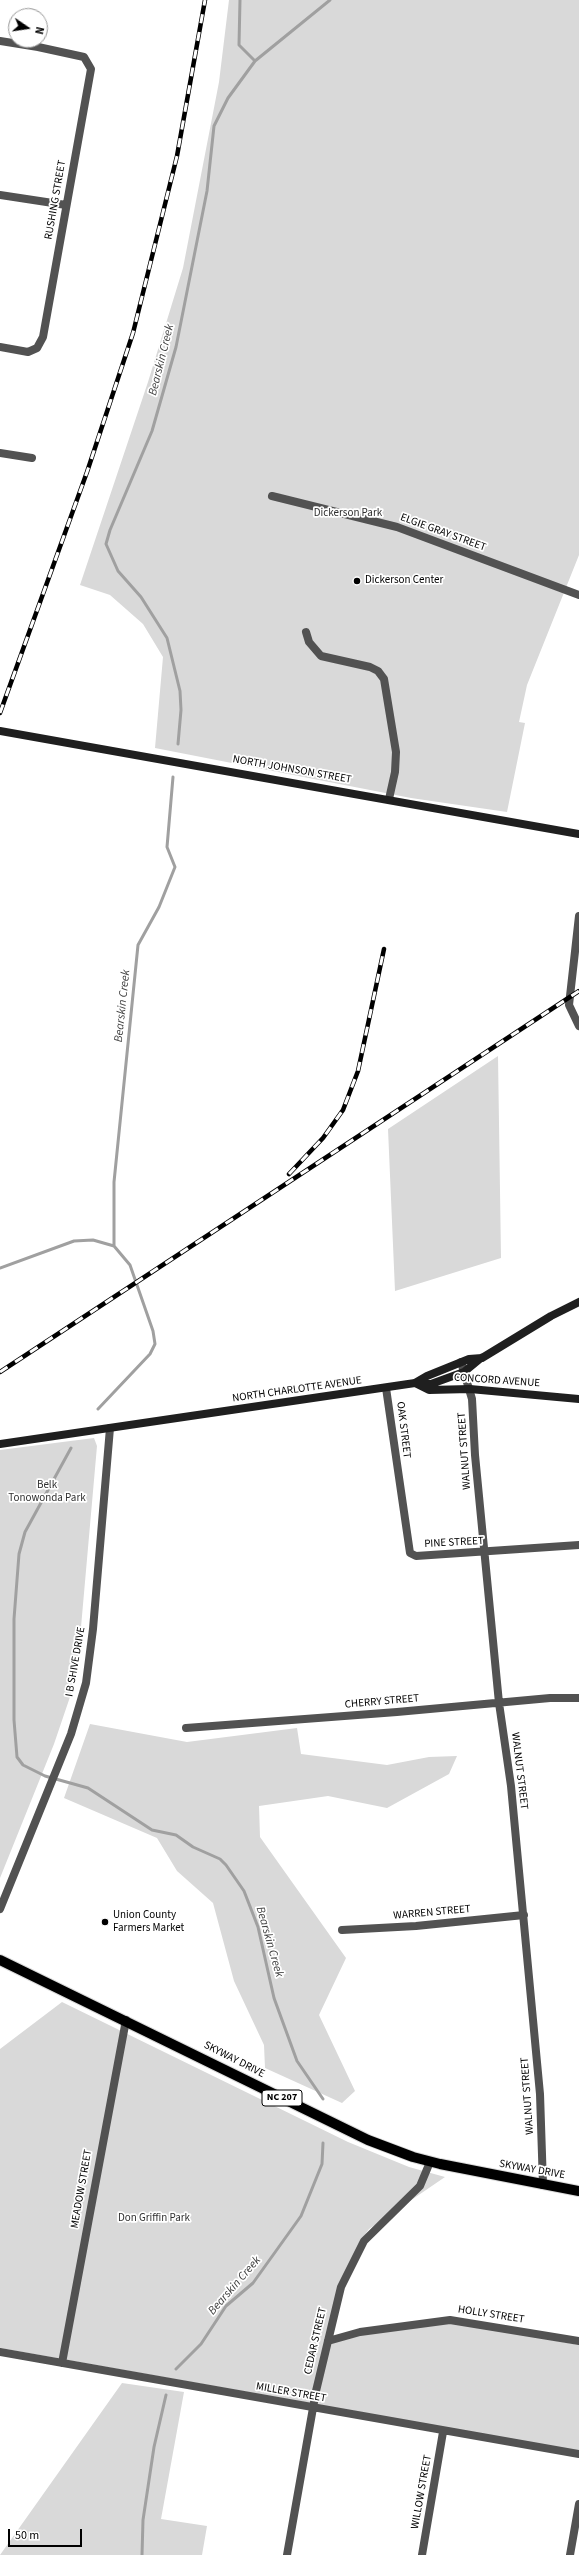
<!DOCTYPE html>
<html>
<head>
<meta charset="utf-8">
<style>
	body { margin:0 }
	#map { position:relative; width:579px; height:2555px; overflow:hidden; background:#fff; font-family:"Source Sans 3",sans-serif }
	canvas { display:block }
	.north { position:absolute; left:8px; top:8px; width:40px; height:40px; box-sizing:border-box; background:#fff; border:1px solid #999; border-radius:50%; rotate:103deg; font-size:11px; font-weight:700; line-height:16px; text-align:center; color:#000 }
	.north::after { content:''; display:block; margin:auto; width:14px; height:18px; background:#000; clip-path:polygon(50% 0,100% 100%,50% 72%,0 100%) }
	.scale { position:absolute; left:8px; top:2529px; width:74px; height:18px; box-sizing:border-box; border:2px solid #000; border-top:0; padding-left:5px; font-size:12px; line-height:14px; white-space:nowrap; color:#000; -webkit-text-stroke:3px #fff; paint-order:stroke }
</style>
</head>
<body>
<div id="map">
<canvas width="579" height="2555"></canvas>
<div class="north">N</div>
<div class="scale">50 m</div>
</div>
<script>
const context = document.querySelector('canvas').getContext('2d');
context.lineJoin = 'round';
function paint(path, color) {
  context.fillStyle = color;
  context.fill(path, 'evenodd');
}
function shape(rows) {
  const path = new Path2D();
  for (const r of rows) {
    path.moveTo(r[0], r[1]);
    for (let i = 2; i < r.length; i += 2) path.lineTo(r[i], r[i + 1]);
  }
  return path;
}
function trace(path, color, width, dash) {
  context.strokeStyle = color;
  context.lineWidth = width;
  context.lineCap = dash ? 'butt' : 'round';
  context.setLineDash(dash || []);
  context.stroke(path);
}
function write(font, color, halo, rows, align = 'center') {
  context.font = font + ' "Source Sans 3",sans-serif';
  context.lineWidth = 3.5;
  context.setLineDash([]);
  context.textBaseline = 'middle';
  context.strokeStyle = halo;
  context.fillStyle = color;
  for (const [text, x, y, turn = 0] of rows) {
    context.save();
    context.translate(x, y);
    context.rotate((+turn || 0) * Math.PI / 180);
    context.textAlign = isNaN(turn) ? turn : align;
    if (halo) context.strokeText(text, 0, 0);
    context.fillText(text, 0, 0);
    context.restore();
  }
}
paint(shape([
	[229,0,579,0,579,555,527,685,519,722,525,723,507,812,411,798,155,748,163,657,143,624,110,595,80,585,148,382,183,268,219,82],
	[498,1056,501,1258,395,1291,388,1129],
	[94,1438,97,1446,78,1661,71,1694,54,1744,0,1878,0,1450],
	[90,1724,187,1742,297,1728,301,1754,387,1765,429,1757,457,1756,449,1774,387,1808,328,1796,259,1806,260,1837,346,1958,319,2015,355,2091,342,2103,265,2068,264,2045,234,1981,213,1903,177,1871,157,1838,64,1798],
	[62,2002,348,2142,409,2167,445,2177,369,2229,361,2240,326,2344,361,2334,451,2322,579,2345,579,2451,0,2348,0,2049],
	[122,2383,184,2392,161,2519,207,2526,202,2555,0,2555]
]), '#d9d9d9');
trace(shape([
	[240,0,239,45,255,61],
	[178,744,181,710,180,691,167,638,141,597,118,571,106,544,110,530,152,431,176,347,207,191,214,126,228,98,255,61,330,0],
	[114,1246,114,1182,138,945,159,907,175,867,167,847,173,777],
	[0,1268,74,1241,93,1240,114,1246,130,1265,153,1331,155,1344,150,1354,98,1409],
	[71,1448,25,1532,19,1554,14,1619,14,1720,17,1757,23,1765,45,1776,88,1788,152,1830,176,1835,193,1847,220,1859,226,1865,244,1891,258,1927,274,1998,297,2061,323,2099],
	[176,2369,201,2344,226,2306,253,2283,301,2216,322,2164,323,2143],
	[142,2555,143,2520,154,2447,166,2395]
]), '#a0a0a0', 3);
const primary = shape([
	[0,1960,368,2140,413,2157,440,2164,579,2191]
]);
trace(primary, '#dbdbdb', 12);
trace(shape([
	[0,41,38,47,84,57,91,69,43,337,37,348,28,352,0,347],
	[0,195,66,205],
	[0,453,32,458],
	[272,496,397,527,579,595],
	[306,632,309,642,321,656,370,667,378,671,384,679,396,752,395,772,389,799],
	[579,916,569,1005,579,1026],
	[461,1362,472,1399,475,1455,499,1703,511,1786,540,2094,543,2185],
	[386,1388,410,1553,416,1556,579,1545],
	[186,1728,397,1712,550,1698,579,1698],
	[0,1909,71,1734,86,1683,93,1629,110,1428],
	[342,1930,416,1926,524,1915],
	[328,2341,360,2332,450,2320,579,2341],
	[0,2352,579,2454],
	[62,2363,126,2020],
	[287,2555,316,2391,341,2287,364,2241,420,2186,430,2162],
	[422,2555,443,2432],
	[570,2555,579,2504]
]), '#525252', 8);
trace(shape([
	[0,731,579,834],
	[415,1383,429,1390,470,1389,579,1399],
	[421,1384,431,1384,464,1372,481,1358],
	[0,1444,415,1383,427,1376,469,1359,482,1358,551,1316,579,1302]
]), '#1f1f1f', 8);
trace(primary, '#000', 10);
const rail = shape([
	[0,713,87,472,133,333,177,156,205,0],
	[289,1174,323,1138,343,1110,358,1071,384,949],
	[0,1372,579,991]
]);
trace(rail, '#000', 4.5);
trace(rail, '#fff', 3, [9]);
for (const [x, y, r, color] of [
	[357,581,4,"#000"],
	[105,1922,4,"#000"]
]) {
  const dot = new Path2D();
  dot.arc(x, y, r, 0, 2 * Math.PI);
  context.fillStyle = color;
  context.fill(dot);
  trace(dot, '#fff', 1.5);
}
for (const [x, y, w] of [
	[282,2098,40]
]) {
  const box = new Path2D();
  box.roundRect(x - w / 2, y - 8, w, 16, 3);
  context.fillStyle = '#fff';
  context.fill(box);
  trace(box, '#000', 1);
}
write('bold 10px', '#000', null, [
	["NC 207",282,2098]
]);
write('11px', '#000', '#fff', [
	["RUSHING STREET",56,200,-80],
	["ELGIE GRAY STREET",443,533,20],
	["NORTH JOHNSON STREET",292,770,10],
	["CONCORD AVENUE",497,1381,4],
	["NORTH CHARLOTTE AVENUE",297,1390,-8],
	["OAK STREET",403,1430,83],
	["WALNUT STREET",465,1451,-94],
	["PINE STREET",454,1543,-3],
	["I B SHIVE DRIVE",76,1662,-80],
	["CHERRY STREET",382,1702,-5],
	["WALNUT STREET",519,1771,83],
	["WARREN STREET",432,1913,-5],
	["SKYWAY DRIVE",234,2060,27],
	["WALNUT STREET",528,2096,-94],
	["SKYWAY DRIVE",532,2170,10],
	["MEADOW STREET",82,2189,-80],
	["HOLLY STREET",491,2315,9],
	["CEDAR STREET",316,2341,-77],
	["MILLER STREET",291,2393,10],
	["WILLOW STREET",422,2492,-80]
]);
write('11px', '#303030', '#fff', [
	["Dickerson Park",348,514],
	["Belk",47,1486],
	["Tonowonda Park",47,1499],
	["Don Griffin Park",154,2219]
]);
write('11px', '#000', '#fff', [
	["Dickerson Center",365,581],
	["Union County",113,1916],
	["Farmers Market",113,1929]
], 'left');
write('italic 12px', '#414141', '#fff', [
	["Bearskin Creek",162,360,-76],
	["Bearskin Creek",123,1006,-84],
	["Bearskin Creek",269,1942,74],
	["Bearskin Creek",235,2286,-49]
]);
</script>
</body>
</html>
